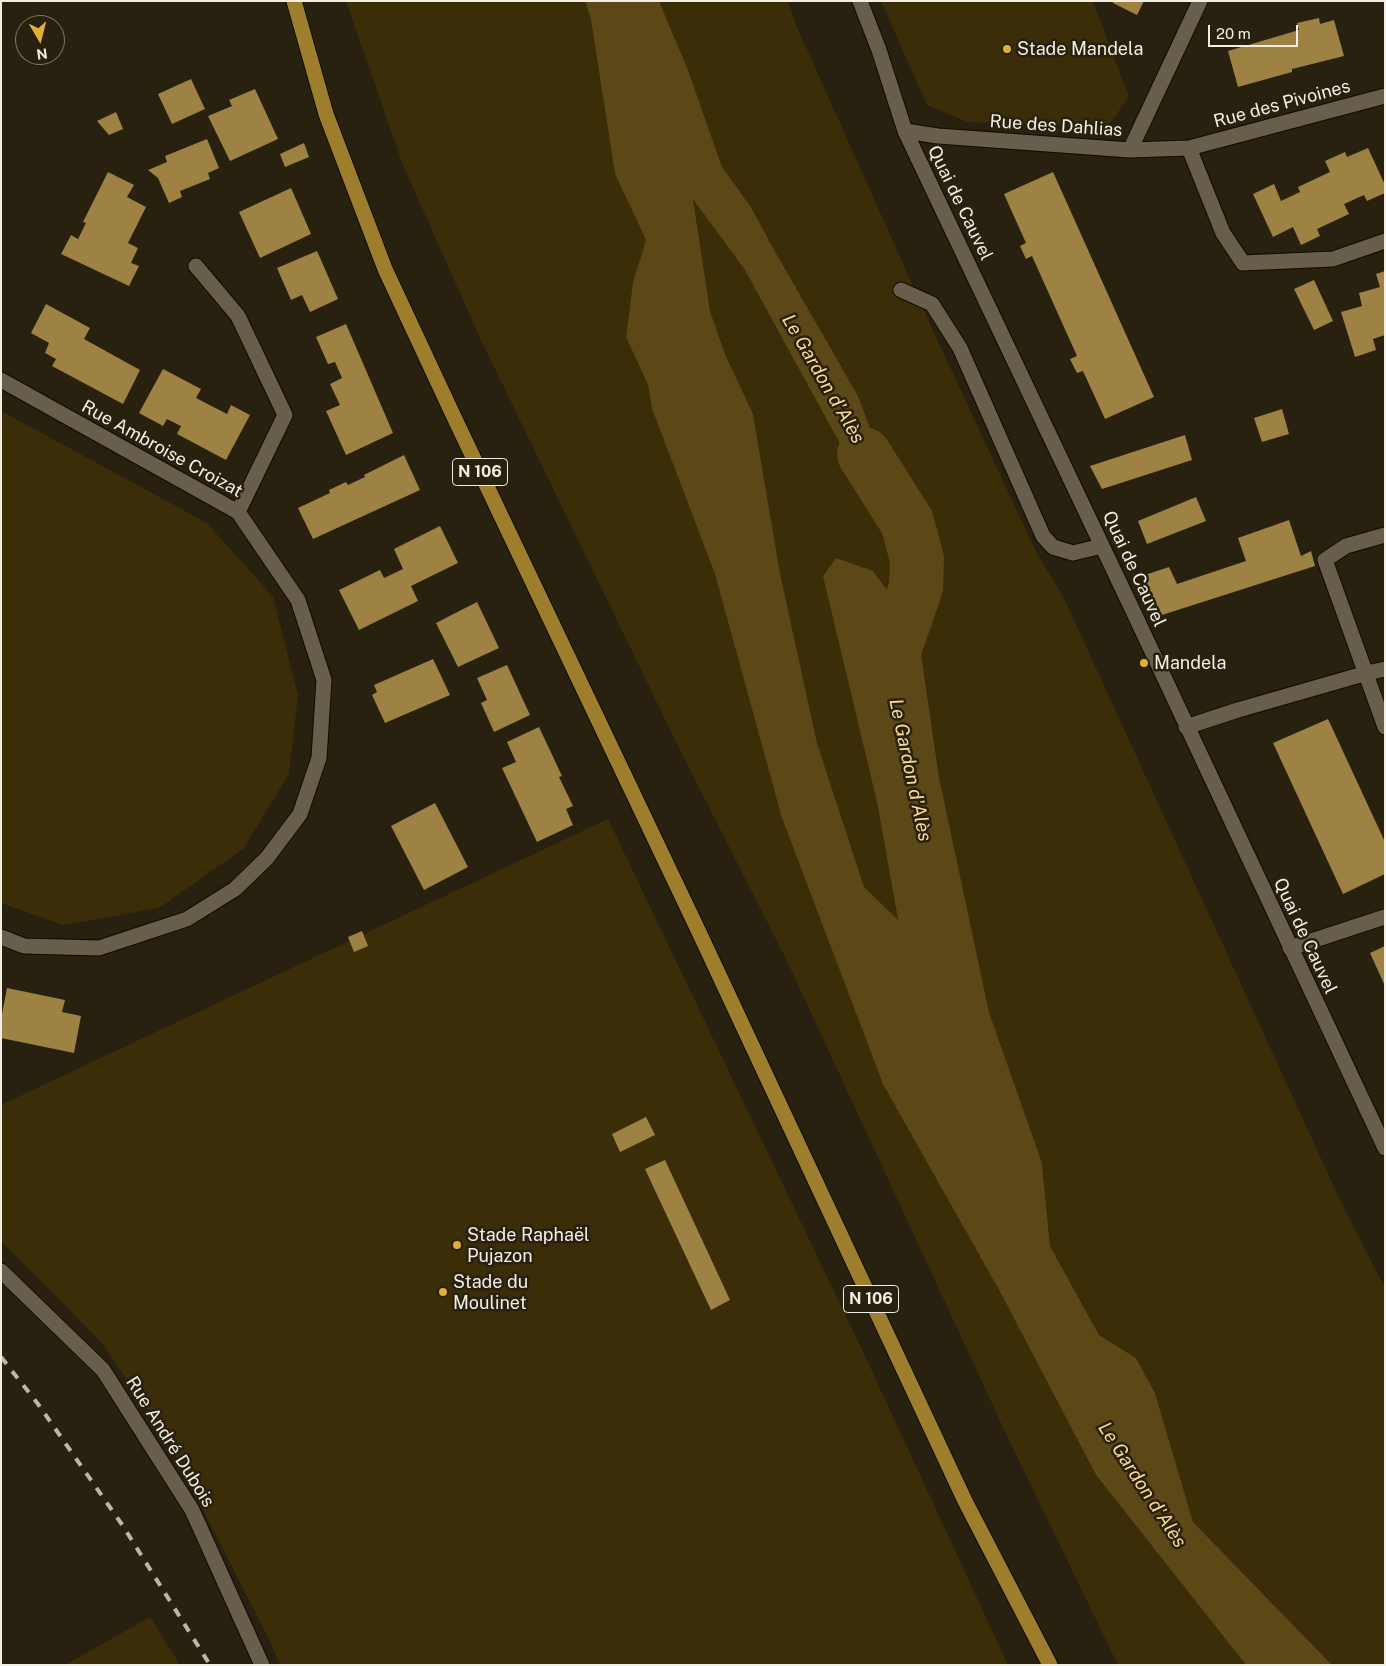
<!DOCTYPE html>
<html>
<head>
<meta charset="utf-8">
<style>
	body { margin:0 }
	#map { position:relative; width:1386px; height:1666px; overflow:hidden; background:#282110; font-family:"Public Sans",sans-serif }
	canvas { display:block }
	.frame { position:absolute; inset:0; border:2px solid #f3eee3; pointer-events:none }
	.north { position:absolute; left:15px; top:15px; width:50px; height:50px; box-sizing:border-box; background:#282110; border:1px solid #797364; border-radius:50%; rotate:172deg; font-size:14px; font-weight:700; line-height:20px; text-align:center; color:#f3eee3 }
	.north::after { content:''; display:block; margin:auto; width:18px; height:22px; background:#e1af34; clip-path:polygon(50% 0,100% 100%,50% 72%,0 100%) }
	.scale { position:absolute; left:1208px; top:25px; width:90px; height:22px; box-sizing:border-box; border:2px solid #f3eee3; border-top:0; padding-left:6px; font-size:15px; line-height:18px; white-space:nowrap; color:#f3eee3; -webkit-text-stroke:4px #282110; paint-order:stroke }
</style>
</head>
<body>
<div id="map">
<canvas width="1386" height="1666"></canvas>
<div class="frame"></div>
<div class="north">N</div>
<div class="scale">20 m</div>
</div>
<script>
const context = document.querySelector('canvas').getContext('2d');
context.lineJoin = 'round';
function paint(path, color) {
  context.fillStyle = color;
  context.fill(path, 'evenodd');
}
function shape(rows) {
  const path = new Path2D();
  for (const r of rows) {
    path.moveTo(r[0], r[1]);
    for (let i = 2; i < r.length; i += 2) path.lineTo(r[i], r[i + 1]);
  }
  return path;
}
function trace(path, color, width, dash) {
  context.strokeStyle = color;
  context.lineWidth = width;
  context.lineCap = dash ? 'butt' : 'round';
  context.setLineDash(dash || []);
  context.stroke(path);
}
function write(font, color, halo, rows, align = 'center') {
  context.font = font + ' "Public Sans",sans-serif';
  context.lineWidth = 5;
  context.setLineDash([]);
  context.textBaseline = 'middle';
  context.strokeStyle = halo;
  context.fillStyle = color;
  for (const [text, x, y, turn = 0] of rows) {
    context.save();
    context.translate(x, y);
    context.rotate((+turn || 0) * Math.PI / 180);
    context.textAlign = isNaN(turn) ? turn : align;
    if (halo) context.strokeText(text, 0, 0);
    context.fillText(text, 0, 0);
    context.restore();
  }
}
paint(shape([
	[346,1,585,1,591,20,615,174,646,240,633,282,626,337,648,385,652,409,715,574,998,1288,1096,1475,1246,1665,1118,1665,1008,1438,787,961,679,748,480,338,403,165],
	[659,1,788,1,796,25,935,335,1037,554,1062,594,1340,1200,1385,1288,1385,1665,1332,1665,1193,1522,1155,1393,1136,1358,1099,1335,1050,1246,1042,1163,989,1012,939,777,917,625,916,588,907,592,896,602,873,571,877,802,898,921,864,887,817,743,780,573,753,414,725,354,710,311,693,198,745,270,877,491,903,516,858,396,772,246,751,207,722,167,688,70],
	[881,1,1093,1,1129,97,1108,126,968,122,927,105],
	[1,411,207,523,273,597,298,695,289,774,243,849,159,908,63,925,1,903],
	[608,819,864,1354,1008,1665,280,1665,267,1635,162,1430,101,1342,1,1241,1,1105],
	[150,1617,180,1665,65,1665]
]), '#3c2d09');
paint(shape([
	[585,1,659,1,688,70,722,167,751,207,772,246,858,396,903,517,849,460,745,270,693,199,710,311,725,354,753,414,780,573,817,743,864,887,898,920,877,802,823,576,836,558,873,571,896,602,907,592,916,587,917,626,939,777,989,1012,1042,1163,1050,1246,1099,1335,1136,1358,1155,1393,1193,1522,1332,1665,1246,1665,1096,1475,998,1288,883,1084,782,818,715,574,652,409,648,385,626,337,633,282,646,240,615,174,591,20]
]), '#5c4717');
trace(shape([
	[864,454,907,522,917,559,916,587,895,648,894,657]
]), '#5c4717', 54);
paint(shape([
	[1113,1,1144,1,1137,15,1113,3],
	[1319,18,1320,24,1334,20,1344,56,1292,69,1292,72,1238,87,1228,51,1299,30,1297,23],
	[191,79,205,109,172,124,158,94],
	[255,89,278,139,230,161,208,116,232,106,229,100],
	[116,112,123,129,109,135,97,121],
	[207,139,219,168,208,173,210,179,180,191,182,197,169,203,158,178,148,170,167,162,165,156],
	[304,143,309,157,285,167,280,154],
	[1368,148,1385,185,1385,193,1367,201,1364,195,1344,204,1349,214,1317,229,1320,236,1301,245,1293,227,1273,237,1253,194,1274,184,1281,201,1300,192,1298,187,1330,172,1325,161,1345,152,1347,157],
	[108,172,134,185,127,197,146,207,128,243,138,248,131,263,139,266,129,286,61,254,71,235,78,239,86,223,83,222],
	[1053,172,1154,397,1105,419,1083,371,1077,373,1070,359,1077,356,1032,256,1026,259,1020,246,1026,243,1004,194],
	[291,188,311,234,260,258,239,212],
	[317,251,338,299,310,312,302,295,291,300,277,268],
	[1385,271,1385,335,1373,339,1376,350,1355,357,1341,312,1362,306,1359,293,1380,287,1376,274],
	[1314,280,1333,321,1314,330,1294,289],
	[46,304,90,328,84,339,140,370,123,404,52,366,56,359,45,353,49,343,31,333],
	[346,324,393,433,346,455,326,411,340,405,330,384,342,378,335,362,328,364,316,337],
	[163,369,201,389,196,398,227,414,231,405,250,415,226,460,177,434,181,426,167,419,163,426,139,413],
	[1282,409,1289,434,1262,442,1254,418],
	[1185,435,1192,460,1102,489,1090,466],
	[404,455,420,490,313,539,298,508,330,493,329,490,346,482,348,485,365,477,364,475],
	[1196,497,1206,521,1147,544,1138,521],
	[1289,520,1301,556,1311,551,1315,566,1162,615,1142,576,1169,567,1177,584,1246,561,1238,538],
	[440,526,458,563,411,586,418,601,359,630,339,590,380,570,384,578,403,569,394,549],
	[477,602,499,648,458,667,436,623],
	[433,659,450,695,385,723,372,695,377,692,374,685],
	[507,665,530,715,494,732,481,703,487,700,477,678],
	[1328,719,1385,842,1385,874,1343,894,1273,743],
	[539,727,562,776,559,777,573,806,566,809,573,825,537,842,502,768,516,762,507,742],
	[435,803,468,867,424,890,391,826],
	[362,931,368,946,354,952,348,937],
	[1385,946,1385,986,1370,953],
	[7,988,65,1000,62,1012,81,1016,74,1053,1,1038,1,1019],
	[646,1117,655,1135,620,1152,612,1134],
	[665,1160,730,1300,711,1310,645,1169]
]), '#9e8244');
const minor = shape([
	[860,1,879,50,905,131,1133,611,1385,1148],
	[905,131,938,136,1130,150,1200,1],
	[1189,148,1223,233,1243,263,1333,259,1385,241],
	[1130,150,1189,148,1385,96],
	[196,266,238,316,285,415,238,512],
	[901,290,932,304,960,348,1043,536,1053,547,1073,553,1102,546],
	[1,380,238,512,298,600,324,680,319,758,300,814,267,858,235,889,187,919,99,948,24,946,1,937],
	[1385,535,1346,546,1325,560,1385,727],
	[1186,727,1238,710,1367,673,1385,669],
	[1290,948,1385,917],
	[1,1271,103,1370,192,1510,262,1665]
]);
const major = shape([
	[294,1,326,114,385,269,454,417,698,930,965,1501,1050,1665]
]);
trace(minor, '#110a00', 17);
trace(major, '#110a00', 17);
trace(minor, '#675e4b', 15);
trace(major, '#9c7e2d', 15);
trace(shape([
	[1,1357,38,1404,123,1526,210,1665]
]), '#bbb6a9', 4, [9, 9]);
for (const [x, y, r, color] of [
	[1007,49,5,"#e1af34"],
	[1144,663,5,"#e1af34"],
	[457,1245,5,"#e1af34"],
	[443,1292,5,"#e1af34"]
]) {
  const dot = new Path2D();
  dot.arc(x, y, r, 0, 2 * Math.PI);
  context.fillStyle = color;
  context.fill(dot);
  trace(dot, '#282110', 2);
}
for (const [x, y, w] of [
	[480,472,55],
	[871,1299,55]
]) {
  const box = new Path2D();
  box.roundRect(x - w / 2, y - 13.5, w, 27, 4);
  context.fillStyle = '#282110';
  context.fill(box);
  trace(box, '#f3eee3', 1);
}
write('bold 16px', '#f3eee3', null, [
	["N 106",480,472],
	["N 106",871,1299]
]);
write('18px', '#f3eee3', '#282110', [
	["Stade Mandela",1017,49],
	["Mandela",1154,663],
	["Stade Raphaël",467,1235],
	["Pujazon",467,1256],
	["Stade du",453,1282],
	["Moulinet",453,1303]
], 'left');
write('18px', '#f3eee3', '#282110', [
	["Rue des Pivoines",1282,104,-15],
	["Rue des Dahlias",1056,126,4],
	["Quai de Cauvel",960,203,64],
	["Rue Ambroise Croizat",162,449,29],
	["Quai de Cauvel",1134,569,65],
	["Quai de Cauvel",1305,936,65],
	["Rue André Dubois",170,1442,58]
]);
write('italic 19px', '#f9d994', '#282110', [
	["Le Gardon d'Alès",823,379,60],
	["Le Gardon d'Alès",910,770,78],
	["Le Gardon d'Alès",1142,1485,57]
]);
</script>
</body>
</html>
